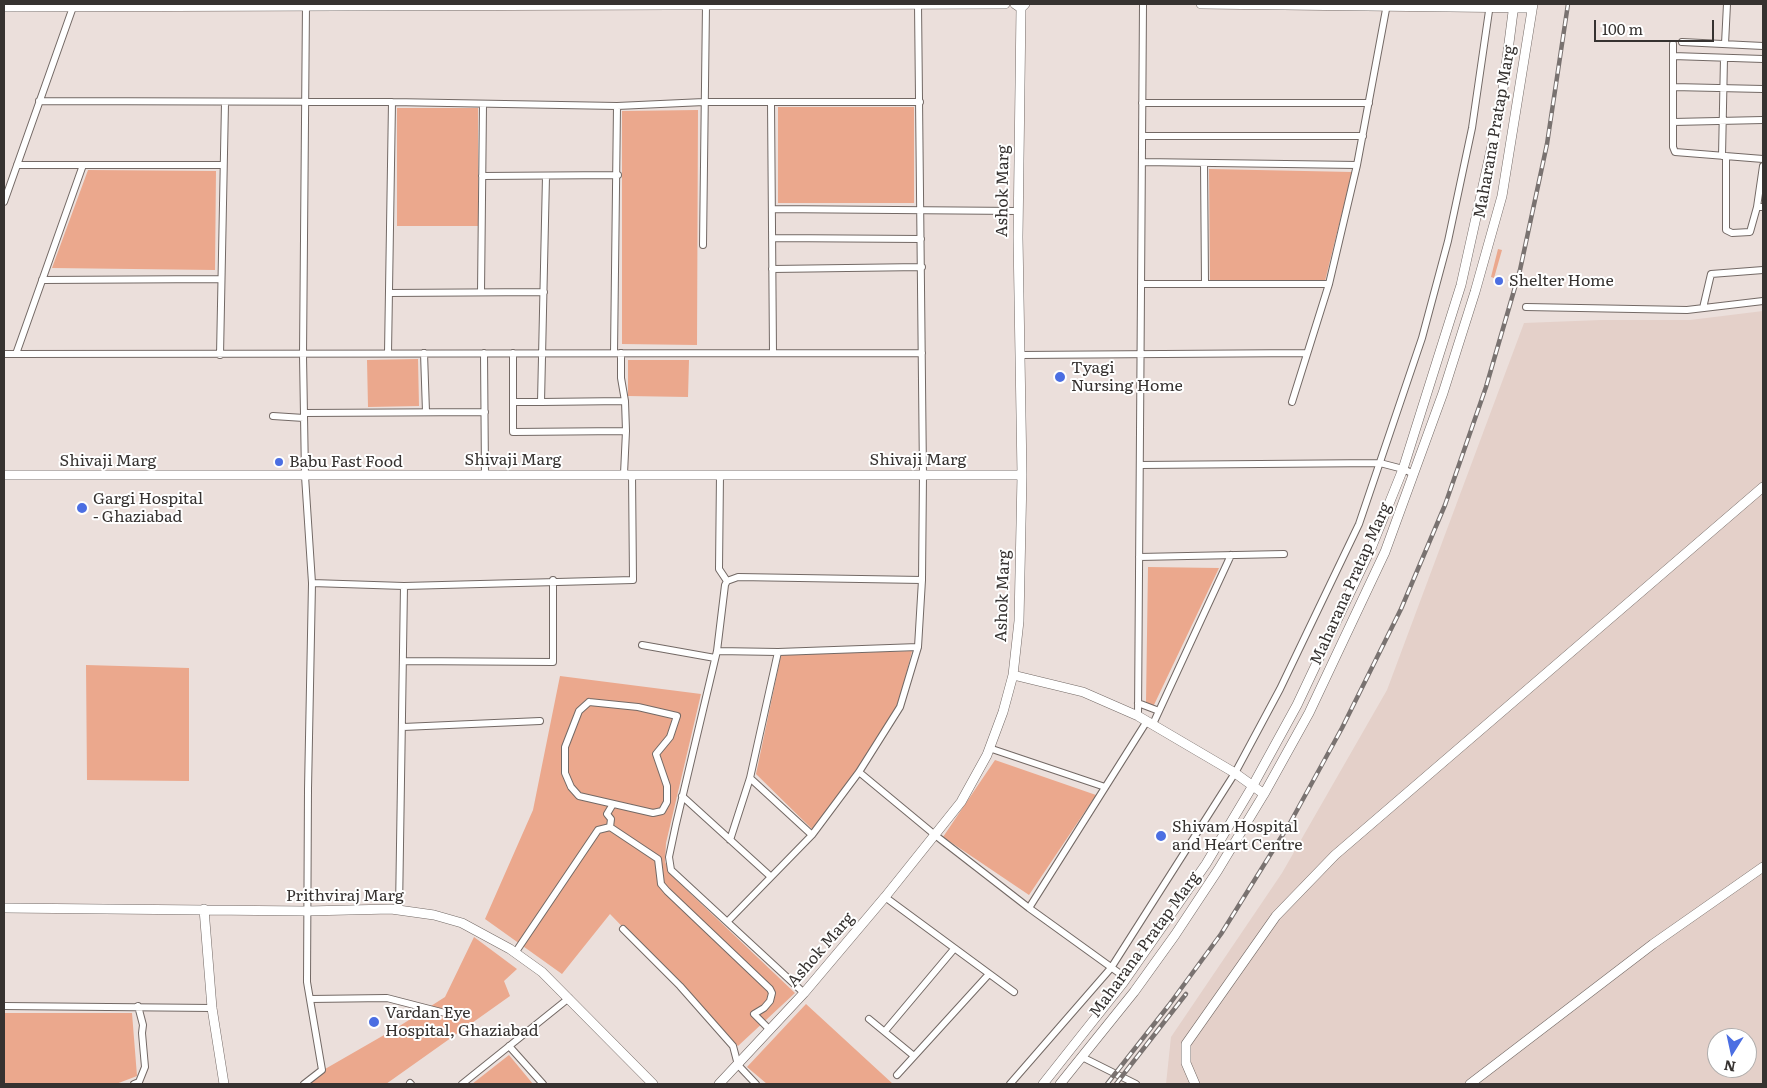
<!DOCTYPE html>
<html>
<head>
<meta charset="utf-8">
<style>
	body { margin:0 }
	#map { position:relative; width:1767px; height:1088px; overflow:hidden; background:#ebdfdb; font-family:Literata,serif }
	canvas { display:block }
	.frame { position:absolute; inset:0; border:5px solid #363230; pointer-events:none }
	.north { position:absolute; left:1707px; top:1028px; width:50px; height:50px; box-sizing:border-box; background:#fff; border:1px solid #afadac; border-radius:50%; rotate:190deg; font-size:14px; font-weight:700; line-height:20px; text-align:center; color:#363230 }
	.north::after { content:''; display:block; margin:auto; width:18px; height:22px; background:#4b6ee2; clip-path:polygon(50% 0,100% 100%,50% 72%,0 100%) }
	.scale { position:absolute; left:1594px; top:20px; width:120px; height:22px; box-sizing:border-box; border:2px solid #363230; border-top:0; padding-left:6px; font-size:15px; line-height:18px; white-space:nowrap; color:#363230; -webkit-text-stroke:4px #fff; paint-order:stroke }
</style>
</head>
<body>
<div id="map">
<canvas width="1767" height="1088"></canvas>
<div class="frame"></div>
<div class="north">N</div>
<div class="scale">100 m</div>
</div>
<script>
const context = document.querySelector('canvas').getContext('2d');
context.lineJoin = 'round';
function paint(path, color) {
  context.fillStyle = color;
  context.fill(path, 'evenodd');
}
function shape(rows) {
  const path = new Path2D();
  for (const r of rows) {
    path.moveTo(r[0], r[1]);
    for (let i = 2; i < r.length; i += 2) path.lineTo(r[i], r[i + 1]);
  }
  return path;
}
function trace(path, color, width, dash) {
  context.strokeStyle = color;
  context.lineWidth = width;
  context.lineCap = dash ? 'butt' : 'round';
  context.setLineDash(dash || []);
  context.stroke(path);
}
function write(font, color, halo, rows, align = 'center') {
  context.font = font + ' Literata,serif';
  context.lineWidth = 4;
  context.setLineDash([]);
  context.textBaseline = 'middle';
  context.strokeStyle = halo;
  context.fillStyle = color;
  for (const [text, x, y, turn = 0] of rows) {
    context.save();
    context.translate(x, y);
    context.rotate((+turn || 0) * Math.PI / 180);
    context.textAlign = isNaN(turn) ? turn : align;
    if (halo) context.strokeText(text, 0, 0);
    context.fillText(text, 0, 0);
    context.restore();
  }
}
paint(shape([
	[1763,311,1763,1084,1166,1084,1171,1037,1282,873,1387,690,1524,323,1601,320,1690,320],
	[1717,1038,1747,1038,1747,1068,1717,1068]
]), '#e4d0c9');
paint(shape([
	[778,107,914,107,914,203,778,203],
	[397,108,478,108,478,226,397,226],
	[698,110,697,345,622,344,622,111],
	[1209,169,1352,172,1325,281,1210,280],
	[88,170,216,171,215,270,52,268],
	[1498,249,1502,250,1494,278,1491,277],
	[418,359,419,406,368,407,367,360],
	[628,360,689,360,688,397,628,396],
	[1148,567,1219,568,1153,707,1146,702],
	[912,651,898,707,857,776,812,829,756,774,781,655],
	[86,665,189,668,189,781,87,780],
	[560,676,701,694,666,843,665,862,672,876,795,993,738,1046,610,914,562,974,485,919,533,810],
	[995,760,1096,795,1029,895,943,837],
	[474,937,517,969,504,981,510,996,386,1084,299,1084,398,1027,445,997],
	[806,1004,893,1084,767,1084,747,1067],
	[4,1013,132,1013,137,1076,116,1084,4,1084],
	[509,1055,533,1084,472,1084]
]), '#eba88d');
const street = shape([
	[1682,42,1763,46],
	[1673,44,1673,147,1675,152,1763,159],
	[1725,44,1727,4],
	[1673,56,1763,59],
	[1673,87,1763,89],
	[39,101,392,102,617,106,704,102,920,102],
	[771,102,773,353],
	[1142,103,1369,103],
	[1673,122,1763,120],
	[1142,136,1363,136],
	[1722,156,1724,58],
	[1726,156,1726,230,1732,233,1750,232,1757,207],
	[1142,162,1357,165],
	[1204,163,1205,283],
	[17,165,223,165],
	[1763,166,1757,207,1763,207],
	[482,176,618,175],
	[546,176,541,402,625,401],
	[4,202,73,7],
	[772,209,1018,211],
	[772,238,921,239],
	[703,245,706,5],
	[772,269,922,267],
	[42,280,221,279],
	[1141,284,1329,284],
	[481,292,483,105],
	[389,293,544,292],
	[1526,307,1687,310,1763,301],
	[1703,308,1711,274,1763,270],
	[388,353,392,102],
	[424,353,426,412],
	[484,353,485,475],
	[513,353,513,432,626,431],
	[614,353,617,106],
	[621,353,621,378,625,401,626,431,624,474],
	[4,354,922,353],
	[16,354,83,165],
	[220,355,225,103],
	[1020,355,1307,353],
	[513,402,541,402],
	[1292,402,1329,284,1357,165,1387,4],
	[304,413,485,412],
	[273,416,304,418],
	[1140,465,1380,463,1403,469,1414,474],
	[720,474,719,569,727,581],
	[1139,557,1284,554],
	[312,583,404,586,633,580,632,474],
	[642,645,715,658],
	[717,651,778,652,918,647],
	[778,652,750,778,812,835],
	[404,661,553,662,553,580],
	[589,702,638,707,677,716,670,737,656,754,667,786,667,802,662,811,653,813,579,796,571,787,565,773,565,747,579,711,589,702],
	[1138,703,1159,711],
	[1138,716,1143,4],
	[1153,724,1231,555],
	[403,727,540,721],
	[989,748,1105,787],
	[859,772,935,835,1029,908,1126,978],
	[682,796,770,876],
	[610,827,658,859,661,884,667,891,770,989,772,993,770,1001,764,1008,754,1014,770,1030],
	[730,840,750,778],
	[885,897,1014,992],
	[1029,908,1147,721],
	[399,910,404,586],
	[728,921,812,835,859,772,900,707,918,647,922,580,923,475,918,4],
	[623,929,680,986,733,1046,738,1065,756,1084],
	[515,953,598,830,610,827,611,819,607,814,613,804],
	[804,993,671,870,669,857,676,824,717,651,725,585,727,581,738,577,922,580],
	[310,999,387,998,445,1013],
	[4,1006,212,1008],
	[869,1019,914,1056],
	[885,1031,954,949],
	[509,1046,543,1084],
	[1082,1057,1136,1084],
	[897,1075,989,974],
	[410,1083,411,1084],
	[134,1084,139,1082,145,1067,142,1033,143,1025,138,1006],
	[304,1084,322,1070,307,982,308,789,312,583,305,476,303,355,306,4],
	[462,1084,569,998],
	[1010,1084,1111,968,1235,773,1280,689,1359,524,1422,338,1448,241,1472,128,1490,4]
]);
const secondary = shape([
	[1015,4,1021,8,1025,4],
	[1201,4,1532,8],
	[4,7,1005,4],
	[4,475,1022,475],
	[1013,675,1083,692,1138,716,1235,773,1264,794],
	[4,908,307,911,391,909,434,915,462,923,510,949,542,972,653,1084],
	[204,909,212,1008,224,1084],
	[719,1084,804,993,885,897,961,802,987,755,1003,712,1013,675,1019,621,1022,475,1018,237,1021,8],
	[1043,1084,1123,983,1206,864,1252,787,1297,705,1372,546,1403,469,1461,285,1501,105,1514,4],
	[1060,1084,1134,992,1175,935,1218,870,1264,794,1309,713,1385,552,1443,393,1475,292,1502,196,1533,4],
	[1195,1084,1186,1063,1186,1044,1276,916,1335,855,1763,487],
	[1470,1084,1653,944,1763,867]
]);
trace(street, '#736965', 8);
trace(secondary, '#736965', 10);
trace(street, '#fff', 6);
trace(secondary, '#fff', 9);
const rail = shape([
	[1107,1084,1169,1005,1221,934,1290,823,1342,728,1401,609,1445,505,1486,387,1520,270,1547,144,1568,4],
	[1116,1084,1186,994]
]);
trace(rail, '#797270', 4.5);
trace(rail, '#fff', 2.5, [8]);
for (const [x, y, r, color] of [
	[1499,281,5,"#4b6ee2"],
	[1060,377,6,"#4b6ee2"],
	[279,462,5,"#4b6ee2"],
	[82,508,6,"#4b6ee2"],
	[1161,836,6,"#4b6ee2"],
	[374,1022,6,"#4b6ee2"]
]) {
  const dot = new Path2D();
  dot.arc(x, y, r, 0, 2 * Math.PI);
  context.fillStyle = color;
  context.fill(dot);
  trace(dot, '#fff', 2);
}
write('16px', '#363230', '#fff', [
	["Maharana Pratap Marg",1495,132,-80],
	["Ashok Marg",1003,191,-89],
	["Shivaji Marg",513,460],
	["Shivaji Marg",918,460],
	["Shivaji Marg",108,461],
	["Maharana Pratap Marg",1351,584,-66],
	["Ashok Marg",1003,596,-88],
	["Prithviraj Marg",345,896],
	["Maharana Pratap Marg",1145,945,-54],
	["Ashok Marg",821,950,-49]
]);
write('16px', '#363230', '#fff', [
	["Shelter Home",1509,281],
	["Tyagi",1071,368],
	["Nursing Home",1071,386],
	["Babu Fast Food",289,462],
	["Gargi Hospital",93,499],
	["- Ghaziabad",93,517],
	["Shivam Hospital",1172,827],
	["and Heart Centre",1172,845],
	["Vardan Eye",385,1013],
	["Hospital, Ghaziabad",385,1031]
], 'left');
</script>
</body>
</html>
